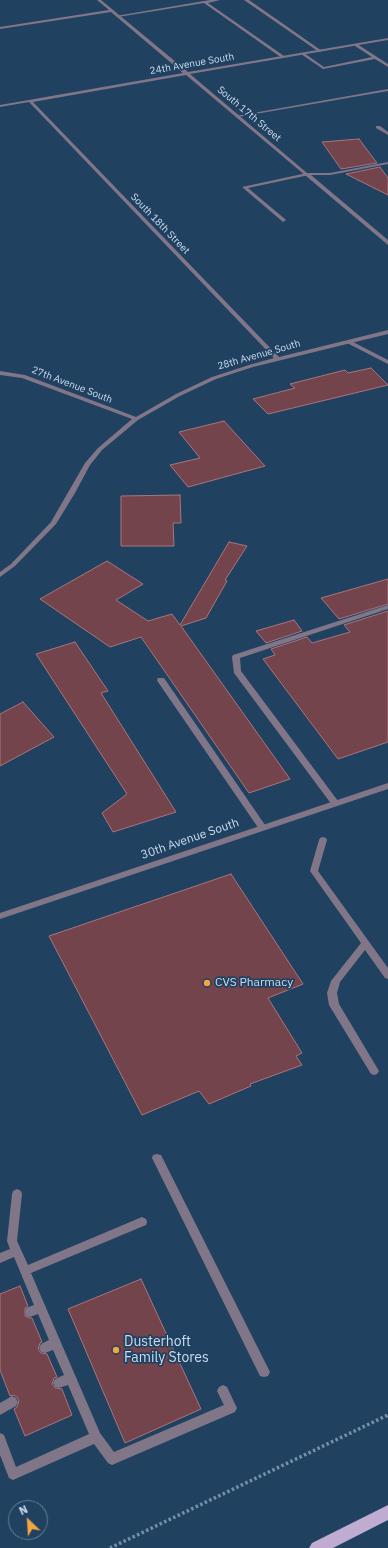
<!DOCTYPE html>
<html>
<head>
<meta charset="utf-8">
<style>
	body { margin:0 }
	#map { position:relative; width:388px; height:1548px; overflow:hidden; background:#214160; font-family:"IBM Plex Sans",sans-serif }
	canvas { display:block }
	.north { position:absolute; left:8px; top:1500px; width:40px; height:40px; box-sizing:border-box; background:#214160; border:1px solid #657f9a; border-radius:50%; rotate:335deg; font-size:11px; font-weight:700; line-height:16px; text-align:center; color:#caddf0 }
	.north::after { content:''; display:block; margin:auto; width:14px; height:18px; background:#f2a541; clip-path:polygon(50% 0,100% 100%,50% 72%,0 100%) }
</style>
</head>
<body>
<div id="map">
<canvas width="388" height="1548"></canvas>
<div class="north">N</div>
</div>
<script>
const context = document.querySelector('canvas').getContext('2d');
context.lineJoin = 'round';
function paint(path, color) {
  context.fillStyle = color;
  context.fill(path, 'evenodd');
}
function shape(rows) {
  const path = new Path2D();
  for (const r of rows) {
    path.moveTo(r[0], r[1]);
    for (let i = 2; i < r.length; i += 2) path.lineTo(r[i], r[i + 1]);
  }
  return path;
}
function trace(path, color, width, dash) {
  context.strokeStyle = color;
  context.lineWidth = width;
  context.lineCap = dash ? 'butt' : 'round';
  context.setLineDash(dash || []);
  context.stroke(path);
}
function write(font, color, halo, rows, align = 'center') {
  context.font = font + ' "IBM Plex Sans",sans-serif';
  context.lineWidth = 3.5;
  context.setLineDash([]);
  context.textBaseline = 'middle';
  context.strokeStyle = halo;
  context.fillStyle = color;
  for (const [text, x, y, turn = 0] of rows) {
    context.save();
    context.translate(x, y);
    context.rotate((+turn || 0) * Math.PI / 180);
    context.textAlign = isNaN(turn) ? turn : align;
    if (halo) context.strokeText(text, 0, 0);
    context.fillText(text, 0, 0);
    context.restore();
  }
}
const building = shape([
	[359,139,377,163,341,169,322,142,359,139],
	[380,167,388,178,388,195,346,174,380,167],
	[371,368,388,385,268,414,253,399,295,388,290,384,345,370,348,373,371,368],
	[224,421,265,466,188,487,170,465,200,458,179,432,224,421],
	[180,495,181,523,173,523,174,546,121,546,121,496,180,495],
	[229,542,247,546,225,580,227,581,206,618,181,626,290,779,249,793,141,637,110,647,40,599,107,561,143,584,116,600,148,621,172,614,180,625,229,542],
	[388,579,388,604,339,619,321,598,388,579],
	[388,611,388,742,338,759,263,659,275,655,271,649,307,637,312,643,350,632,344,625,388,611],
	[294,620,302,631,266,643,256,631,294,620],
	[75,642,108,691,101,693,176,812,113,832,102,813,127,794,36,654,75,642],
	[23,702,54,737,0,766,0,714,23,702],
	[231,874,303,984,268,998,302,1053,296,1056,302,1065,250,1084,251,1086,209,1104,199,1091,142,1115,49,936,231,874],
	[141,1279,201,1409,125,1443,68,1309,141,1279],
	[20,1286,28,1306,25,1308,25,1316,30,1318,32,1318,42,1342,40,1343,38,1349,41,1353,47,1354,57,1377,54,1378,52,1384,55,1388,62,1389,72,1415,25,1436,14,1409,17,1407,19,1401,17,1397,13,1395,10,1396,0,1370,0,1294,20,1286]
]);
paint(building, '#73444b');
trace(building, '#a9757c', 1);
trace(shape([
	[110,1548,388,1415]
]), '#7790a9', 3.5, [2.5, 2.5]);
paint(shape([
	[210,0,220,0,208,3,284,56,284,58,282,58,204,3,118,17,116,16,210,0],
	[244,0,249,0,322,51,319,52,244,0],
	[355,44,357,44,388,64,388,67,375,59,323,69,301,54,304,53,324,67,372,57,355,46,355,44],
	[388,89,388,91,238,117,236,116,388,89],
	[307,173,309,174,309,175,248,188,285,219,286,220,283,222,242,187,307,173],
	[349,340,388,360,388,364,347,343,346,342,349,340],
	[388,605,388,609,240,658,241,671,338,801,339,803,335,806,332,805,234,673,232,657,233,655,388,605],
	[158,678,164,678,265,825,266,827,265,829,259,829,158,682,157,680,158,678],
	[323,837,326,838,327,840,318,871,388,968,388,979,385,978,365,950,340,982,337,993,339,1004,379,1071,377,1074,374,1075,371,1074,329,1005,327,993,331,981,361,943,310,871,319,840,320,838,323,837],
	[157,1154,161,1155,268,1368,270,1372,268,1376,264,1377,260,1376,152,1158,153,1155,157,1154],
	[17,1189,21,1191,22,1194,17,1241,28,1265,142,1217,146,1219,147,1222,146,1225,31,1273,100,1433,114,1452,224,1405,217,1391,219,1387,223,1385,227,1387,235,1404,237,1408,235,1412,112,1465,108,1463,94,1444,13,1480,9,1478,0,1455,0,1433,4,1435,16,1467,89,1434,68,1385,59,1388,55,1387,53,1383,55,1379,64,1375,53,1350,45,1353,41,1352,39,1348,41,1344,49,1340,38,1314,30,1317,26,1316,25,1312,26,1308,34,1305,14,1257,0,1263,0,1253,10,1249,7,1241,12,1194,13,1191,17,1189],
	[12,1396,16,1398,18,1402,16,1406,0,1415,0,1403,12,1396]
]), '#807688');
paint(shape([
	[97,0,101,0,188,72,388,38,388,40,190,74,307,173,330,173,388,162,388,164,330,175,311,175,388,240,388,245,186,75,33,102,279,357,388,330,388,334,253,367,216,379,180,396,138,420,102,450,90,465,75,493,56,524,15,566,0,577,0,572,11,564,51,522,85,463,98,448,132,419,22,378,0,375,0,371,25,375,136,417,176,394,212,377,249,365,274,358,29,102,0,107,0,105,183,73,111,12,0,29,0,27,109,10,97,0],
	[376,126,380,126,388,132,388,135,376,128,376,126],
	[388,783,388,789,0,919,0,913,388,783]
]), '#807688');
paint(shape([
	[388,1505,388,1520,333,1548,309,1548,312,1543,388,1505]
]), '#c0acd1');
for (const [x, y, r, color] of [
	[207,983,4,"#f2a541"],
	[116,1350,4,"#f2a541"]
]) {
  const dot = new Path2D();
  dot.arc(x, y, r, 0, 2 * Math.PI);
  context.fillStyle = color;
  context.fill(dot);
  trace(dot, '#214160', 1.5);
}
write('10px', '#caddf0', '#214160', [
	["24th Avenue South",192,64,-10],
	["South 17th Street",249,114,40],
	["South 18th Street",160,224,46],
	["28th Avenue South",259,355,-16],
	["27th Avenue South",72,385,21]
]);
write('12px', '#caddf0', '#214160', [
	["30th Avenue South",190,839,-19]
]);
write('12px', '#caddf0', '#214160', [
	["CVS Pharmacy",215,983]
], 'left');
write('14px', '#caddf0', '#214160', [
	["Dusterhoft",124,1342],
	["Family Stores",124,1358]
], 'left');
</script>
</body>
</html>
